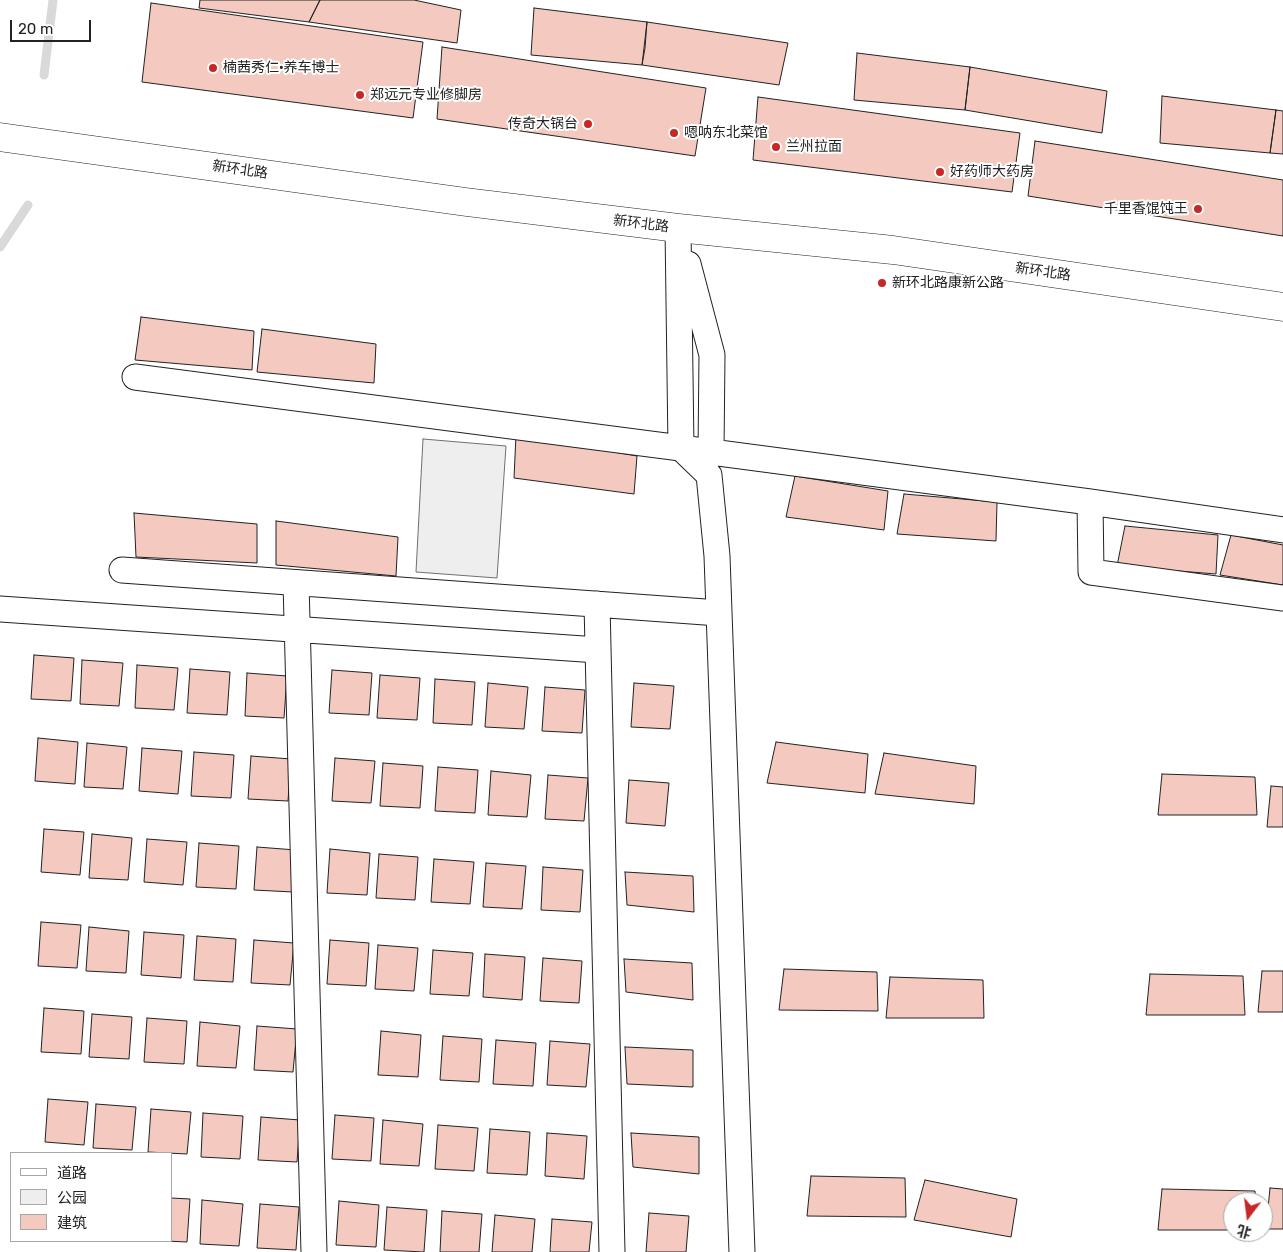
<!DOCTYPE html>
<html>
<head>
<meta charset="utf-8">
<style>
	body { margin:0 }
	#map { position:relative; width:1283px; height:1252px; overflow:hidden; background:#fff; font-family:Rubik,"Noto Sans SC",sans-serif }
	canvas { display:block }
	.legend { position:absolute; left:10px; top:1152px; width:162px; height:90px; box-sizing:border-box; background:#fff; border:1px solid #a7a7a7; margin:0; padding:6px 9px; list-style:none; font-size:15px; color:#222 }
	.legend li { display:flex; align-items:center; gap:10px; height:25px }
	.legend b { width:25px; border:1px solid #a7a7a7 }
	.north { position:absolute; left:1223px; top:1192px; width:50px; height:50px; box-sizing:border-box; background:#fff; border:1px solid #a7a7a7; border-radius:50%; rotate:195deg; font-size:14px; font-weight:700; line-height:20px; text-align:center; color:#222 }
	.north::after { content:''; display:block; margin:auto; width:18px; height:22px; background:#c62828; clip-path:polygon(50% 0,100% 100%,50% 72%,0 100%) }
	.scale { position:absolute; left:10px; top:20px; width:81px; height:22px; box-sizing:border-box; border:2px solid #222; border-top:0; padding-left:6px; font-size:15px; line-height:18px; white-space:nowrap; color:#222; -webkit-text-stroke:4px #fff; paint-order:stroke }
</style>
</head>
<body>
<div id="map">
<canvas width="1283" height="1252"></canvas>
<ul class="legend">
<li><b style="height:6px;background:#fff"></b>道路</li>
<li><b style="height:14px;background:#eee"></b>公园</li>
<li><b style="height:14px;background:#f3c9c0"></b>建筑</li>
</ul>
<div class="north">北</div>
<div class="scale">20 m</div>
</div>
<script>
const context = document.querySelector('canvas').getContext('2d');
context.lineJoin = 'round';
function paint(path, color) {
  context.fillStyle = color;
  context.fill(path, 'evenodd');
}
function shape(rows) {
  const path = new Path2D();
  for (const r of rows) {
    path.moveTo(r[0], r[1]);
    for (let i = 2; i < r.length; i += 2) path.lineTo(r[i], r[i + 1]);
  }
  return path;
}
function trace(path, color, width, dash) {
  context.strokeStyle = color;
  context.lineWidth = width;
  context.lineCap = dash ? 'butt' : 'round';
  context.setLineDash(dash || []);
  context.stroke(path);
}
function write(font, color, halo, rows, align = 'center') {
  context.font = font + ' Rubik,"Noto Sans SC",sans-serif';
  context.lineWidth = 4;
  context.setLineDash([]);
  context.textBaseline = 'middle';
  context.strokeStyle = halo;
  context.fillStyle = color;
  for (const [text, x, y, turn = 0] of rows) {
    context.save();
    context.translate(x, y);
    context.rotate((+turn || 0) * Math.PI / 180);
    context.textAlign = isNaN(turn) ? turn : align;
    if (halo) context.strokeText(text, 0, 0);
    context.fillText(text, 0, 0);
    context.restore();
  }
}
const green = shape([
	[423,439,506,446,497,578,416,572,423,439]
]);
paint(green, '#eee');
trace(green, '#6f6f6f', 1);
trace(shape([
	[44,75,53,0],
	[0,247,28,205]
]), '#d9d9d9', 9);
const building = shape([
	[200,0,320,0,309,22,199,8,200,0],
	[320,0,414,0,461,10,457,43,309,22,320,0],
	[151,3,423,42,413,118,142,82,151,3],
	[534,8,647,22,642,65,531,55,534,8],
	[647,22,788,43,779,85,642,65,645,48,647,22],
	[442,47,706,88,695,156,437,119,442,47],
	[857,53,970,67,965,110,854,100,857,53],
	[970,67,1107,91,1102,133,965,110,970,67],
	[1162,96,1276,110,1270,153,1160,143,1162,96],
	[758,97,1020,133,1012,192,753,160,758,97],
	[1276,110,1283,111,1283,154,1270,153,1276,110],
	[1035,141,1283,180,1283,236,1028,196,1035,141],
	[141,317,254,331,252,370,135,360,141,317],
	[262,329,376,344,374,383,257,372,262,329],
	[516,435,637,456,634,494,514,478,516,435],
	[795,476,888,491,884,530,786,517,795,476],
	[904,494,997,502,996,541,897,534,904,494],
	[134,513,257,524,257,563,136,557,134,513],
	[276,521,398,537,396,576,276,565,276,521],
	[1125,526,1218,535,1216,574,1117,566,1125,526],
	[1231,535,1283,545,1283,585,1220,575,1231,535],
	[34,655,74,658,71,701,31,699,34,655],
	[82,660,123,663,119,706,80,704,82,660],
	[137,665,178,668,174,710,135,708,137,665],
	[190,669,230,672,227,715,187,713,190,669],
	[332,670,372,673,369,715,329,713,332,670],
	[247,673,287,676,284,718,245,716,247,673],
	[380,675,420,678,417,720,377,718,380,675],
	[435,679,475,682,472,725,433,723,435,679],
	[488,683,528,687,524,729,485,727,488,683],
	[634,683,674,686,670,729,631,727,634,683],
	[545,687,585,690,582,733,542,731,545,687],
	[38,738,78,742,75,784,35,781,38,738],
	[776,742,868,754,865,793,767,783,776,742],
	[87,743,127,747,123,789,84,787,87,743],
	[142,748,182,751,178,794,139,791,142,748],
	[194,752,234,755,231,798,191,796,194,752],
	[884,753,976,766,974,804,875,794,884,753],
	[251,756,291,759,288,801,248,799,251,756],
	[335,758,375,761,371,803,332,801,335,758],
	[383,763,423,766,420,808,380,806,383,763],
	[438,767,478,770,475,813,435,811,438,767],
	[491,771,531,775,527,817,488,815,491,771],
	[1162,774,1255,777,1257,815,1158,815,1162,774],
	[548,775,588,778,584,821,545,819,548,775],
	[629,780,669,783,665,826,626,823,629,780],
	[1271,786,1283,787,1283,827,1267,827,1271,786],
	[44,829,84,832,80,875,41,872,44,829],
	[92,834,132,838,128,880,89,878,92,834],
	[147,839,187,842,183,885,144,882,147,839],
	[199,843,239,846,236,889,196,887,199,843],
	[257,847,296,850,293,892,254,890,257,847],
	[330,849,370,853,367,895,327,893,330,849],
	[379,854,418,857,415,900,376,898,379,854],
	[434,859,474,862,470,904,431,902,434,859],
	[486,863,526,866,522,909,483,907,486,863],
	[543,867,583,870,580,912,541,910,543,867],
	[625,872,693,876,694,912,627,905,625,872],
	[41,922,81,925,77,968,38,966,41,922],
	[89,927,129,931,126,973,86,971,89,927],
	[144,932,184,935,181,978,141,975,144,932],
	[197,936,236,939,233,982,194,980,197,936],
	[254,940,294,943,290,985,251,983,254,940],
	[330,940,369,943,366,986,327,984,330,940],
	[378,945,418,948,414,991,375,989,378,945],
	[433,950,473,953,469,996,430,994,433,950],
	[485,954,525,957,522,1000,483,997,485,954],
	[543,958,582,961,579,1003,540,1001,543,958],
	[624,959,692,963,693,1000,626,992,624,959],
	[784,969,877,972,878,1011,779,1010,784,969],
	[1262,971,1283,971,1283,1012,1258,1012,1262,971],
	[1150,974,1243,976,1245,1015,1146,1015,1150,974],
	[890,977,983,980,984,1018,886,1018,890,977],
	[44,1008,84,1011,81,1054,41,1052,44,1008],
	[92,1014,132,1017,129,1059,89,1057,92,1014],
	[147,1018,187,1021,184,1064,144,1062,147,1018],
	[200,1022,240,1026,236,1068,197,1066,200,1022],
	[257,1026,297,1029,293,1072,254,1070,257,1026],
	[381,1031,421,1035,418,1077,378,1075,381,1031],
	[443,1036,482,1039,479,1082,440,1080,443,1036],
	[496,1040,536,1043,533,1086,493,1084,496,1040],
	[550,1041,590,1044,586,1087,547,1085,550,1041],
	[625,1047,693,1050,693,1087,627,1084,625,1047],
	[48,1099,88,1102,84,1145,45,1142,48,1099],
	[96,1104,136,1107,132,1150,93,1148,96,1104],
	[151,1109,191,1112,187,1154,148,1152,151,1109],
	[203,1113,243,1116,240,1159,201,1157,203,1113],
	[335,1115,374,1118,371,1161,332,1159,335,1115],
	[261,1117,300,1120,297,1162,258,1160,261,1117],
	[383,1120,423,1124,419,1166,380,1164,383,1120],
	[438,1125,478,1128,474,1171,435,1169,438,1125],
	[490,1129,530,1132,527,1175,487,1173,490,1129],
	[547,1133,587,1136,584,1179,545,1176,547,1133],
	[631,1133,699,1137,699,1174,633,1167,631,1133],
	[811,1176,905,1178,906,1217,807,1216,811,1176],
	[925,1180,1017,1199,1011,1237,914,1220,925,1180],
	[1270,1188,1283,1189,1283,1229,1266,1229,1270,1188],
	[1162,1189,1255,1191,1256,1202,1233,1202,1233,1230,1158,1230,1162,1189],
	[171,1198,190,1199,187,1242,165,1241,171,1241,171,1198],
	[202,1200,243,1204,239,1246,200,1244,202,1200],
	[339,1201,379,1205,376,1247,336,1245,339,1201],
	[260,1204,299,1207,296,1250,257,1248,260,1204],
	[387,1207,427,1210,424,1252,384,1250,387,1207],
	[442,1211,482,1214,479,1252,440,1252,442,1211],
	[649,1213,689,1216,686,1252,646,1252,649,1213],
	[495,1215,535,1219,532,1252,492,1252,495,1215],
	[552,1219,592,1222,589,1252,550,1252,552,1219]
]);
paint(building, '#f3c9c0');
trace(building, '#222', 1);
const minor = shape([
	[678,228,681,448,709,475,717,556,742,1252],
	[688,264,712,355,711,452,1090,502,1283,530],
	[135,377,696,450],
	[1090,502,1091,572,1283,598],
	[122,570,719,613],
	[296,583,314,1252],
	[597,604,612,1252],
	[0,609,598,650]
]);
const tertiary = shape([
	[0,137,466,202,678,228,893,250,1283,307]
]);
trace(minor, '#222', 27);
trace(tertiary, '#222', 29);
trace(minor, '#fff', 25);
trace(tertiary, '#fff', 28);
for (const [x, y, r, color] of [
	[213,68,5,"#c62828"],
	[360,95,5,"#c62828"],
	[588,124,5,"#c62828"],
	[674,133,5,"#c62828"],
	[776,147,5,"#c62828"],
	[940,172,5,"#c62828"],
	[1198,209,5,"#c62828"],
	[882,283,5,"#c62828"]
]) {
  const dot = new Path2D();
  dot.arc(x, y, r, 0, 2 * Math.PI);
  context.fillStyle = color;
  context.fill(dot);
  trace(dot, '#fff', 2);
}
write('14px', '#222', '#fff', [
	["楠茜秀仁·养车博士",223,68],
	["郑远元专业修脚房",370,95],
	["传奇大锅台",578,124,"right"],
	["嗯呐东北菜馆",684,133],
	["兰州拉面",786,147],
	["好药师大药房",950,172],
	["千里香馄饨王",1188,209,"right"],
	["新环北路康新公路",892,283]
], 'left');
write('14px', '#222', '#fff', [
	["新环北路",240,170,8],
	["新环北路",641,224,7],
	["新环北路",1043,272,8]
]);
</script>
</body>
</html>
